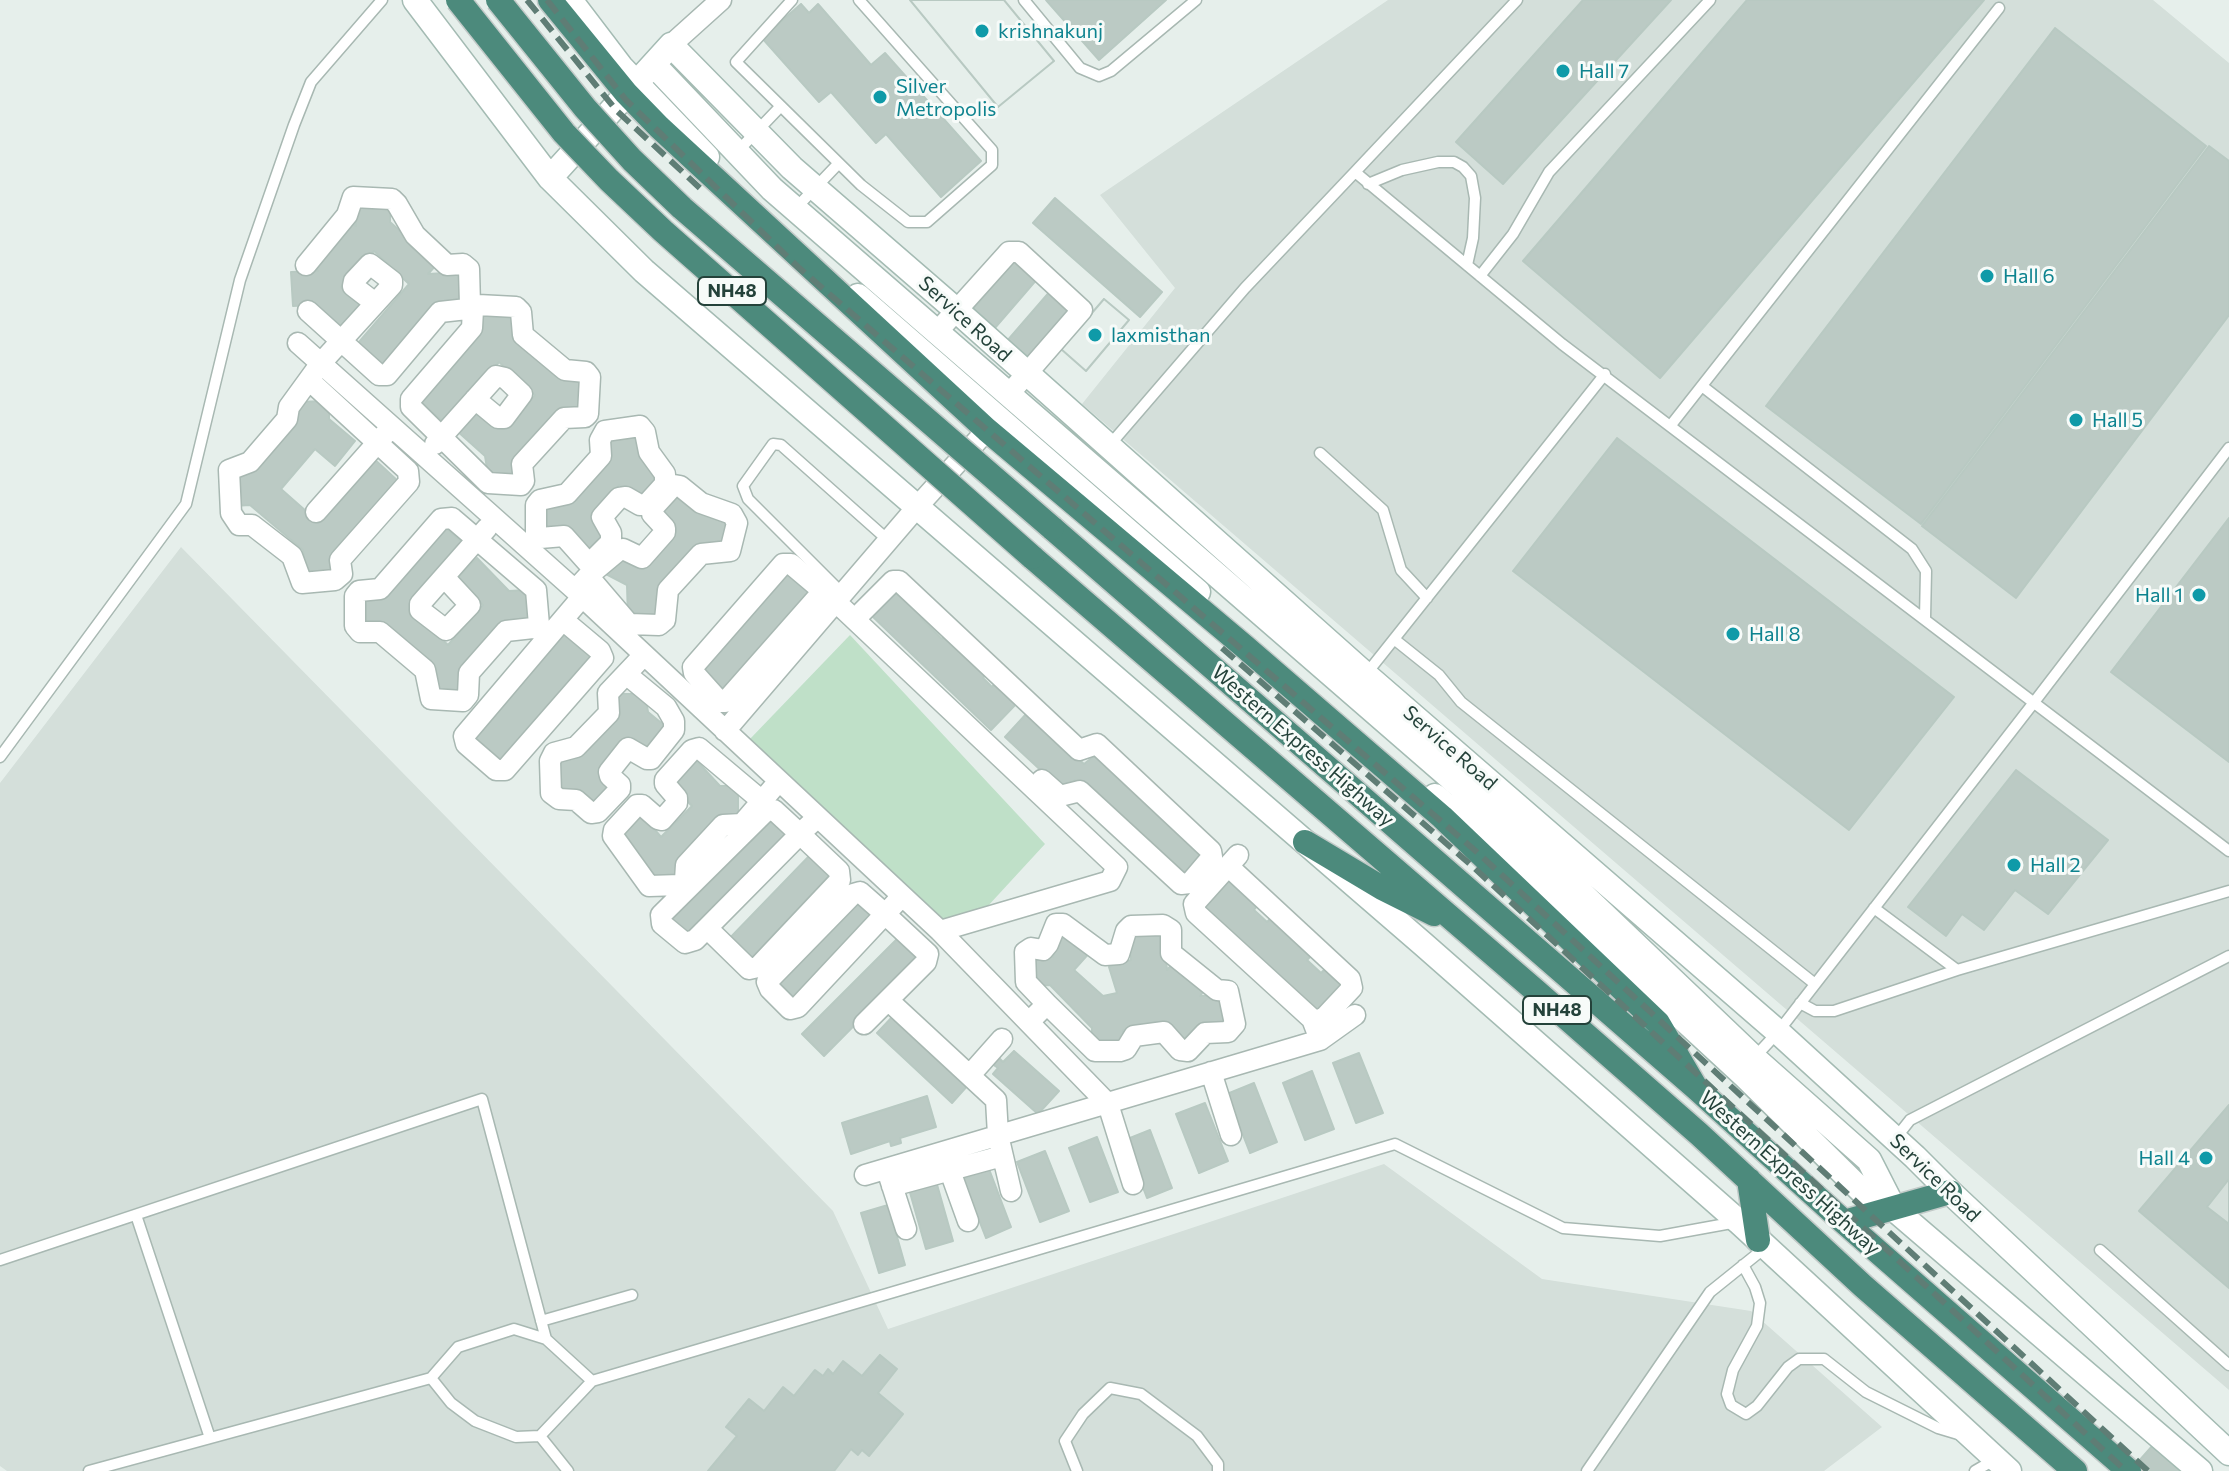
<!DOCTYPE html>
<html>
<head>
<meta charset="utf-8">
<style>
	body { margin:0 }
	canvas { display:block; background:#e6efeb }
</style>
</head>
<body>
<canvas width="2229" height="1471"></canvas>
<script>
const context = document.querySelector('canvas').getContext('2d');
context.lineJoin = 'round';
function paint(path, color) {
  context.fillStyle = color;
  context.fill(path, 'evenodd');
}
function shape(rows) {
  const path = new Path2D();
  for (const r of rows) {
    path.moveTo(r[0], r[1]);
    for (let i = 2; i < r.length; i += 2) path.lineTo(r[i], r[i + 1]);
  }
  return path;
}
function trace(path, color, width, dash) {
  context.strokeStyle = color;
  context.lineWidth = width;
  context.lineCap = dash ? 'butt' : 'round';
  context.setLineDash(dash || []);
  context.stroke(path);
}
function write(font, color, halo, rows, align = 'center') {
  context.font = font + ' Commissioner,sans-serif';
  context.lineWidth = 6;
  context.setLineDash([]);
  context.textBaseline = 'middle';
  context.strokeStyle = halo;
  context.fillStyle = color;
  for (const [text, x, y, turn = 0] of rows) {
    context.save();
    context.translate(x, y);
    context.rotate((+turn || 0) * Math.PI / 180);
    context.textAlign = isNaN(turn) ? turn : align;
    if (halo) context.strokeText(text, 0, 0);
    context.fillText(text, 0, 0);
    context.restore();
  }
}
paint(shape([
	[1388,0,2153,0,2229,63,2229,1390,1082,404,1175,288,1100,195],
	[181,547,833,1211,888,1329,1384,1164,1542,1279,1751,1311,1882,1427,1824,1471,7,1471,0,1466,0,783]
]), '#d4dfda');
paint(shape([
	[850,635,1045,844,987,907,943,920,749,740]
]), '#bfe0c8');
const building = shape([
	[910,0,1004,0,1054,61,998,107,910,0],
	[910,0,1004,0,1054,61,998,107,910,0],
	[1046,0,1166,0,1099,60,1046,0],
	[1583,0,1671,0,1503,184,1456,142,1583,0],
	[1747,0,1984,0,1660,378,1523,261,1747,0],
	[801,4,809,13,818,4,871,65,885,53,981,161,941,197,886,134,876,143,831,92,819,102,762,38,801,4],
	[2055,28,2206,146,1921,524,1766,406,2055,28],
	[2209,146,2229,161,2229,315,2016,598,1922,526,2209,146],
	[1055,198,1162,292,1140,317,1033,223,1055,198],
	[355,201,390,202,390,222,437,264,428,274,463,272,466,304,380,373,353,349,409,284,374,251,341,287,361,306,339,330,310,305,293,306,291,272,318,271,312,264,348,219,356,226,355,201],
	[1016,259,1038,278,994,329,972,310,1016,259],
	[1052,289,1077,311,1032,363,1007,341,1052,289],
	[1104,299,1129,320,1086,371,1061,349,1104,299],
	[1104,299,1129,320,1086,371,1061,349,1104,299],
	[513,310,564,378,584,378,585,412,522,458,517,454,519,480,489,480,485,456,456,430,478,406,503,429,535,395,499,362,447,424,416,400,479,311,513,310],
	[329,401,329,419,355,441,335,466,315,449,281,489,315,519,373,458,399,482,334,550,335,572,305,575,303,550,250,505,233,506,230,473,295,402,329,401],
	[638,435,640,458,662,477,644,500,619,485,592,519,607,537,586,557,539,534,539,504,606,459,605,436,638,435],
	[1617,438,1954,697,1849,830,1513,571,1617,438],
	[677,490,726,517,724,546,661,590,660,620,628,619,627,585,602,572,622,555,673,530,656,510,677,490],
	[2229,518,2229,762,2111,672,2229,518],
	[443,525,466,546,409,610,448,645,483,605,456,579,477,558,509,591,528,590,530,623,462,672,463,694,432,695,431,660,426,666,360,627,359,596,443,525],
	[788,572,815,596,723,698,698,670,788,572],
	[899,585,927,612,921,618,942,639,948,632,986,674,983,678,992,687,995,683,1019,701,991,730,871,615,899,585],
	[567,631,594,655,498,764,471,740,567,631],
	[616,694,645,694,648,712,671,731,647,756,629,740,617,787,596,809,557,789,556,757,579,757,617,718,616,694],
	[1028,712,1084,764,1098,753,1205,855,1184,880,1075,780,1062,790,1005,737,1028,712],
	[694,758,720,786,738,786,738,821,688,849,677,860,679,881,649,883,618,832,639,811,661,837,692,806,669,782,694,758],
	[2016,770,2108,840,2048,914,2015,890,1984,930,1962,914,1946,936,1908,907,2016,770],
	[768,816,788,836,686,940,666,920,768,816],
	[813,852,837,876,751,965,726,942,813,852],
	[1227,877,1257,906,1254,910,1267,922,1271,918,1311,956,1307,960,1321,973,1325,969,1344,988,1317,1017,1199,906,1227,877],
	[859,898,874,914,791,1004,772,985,859,898],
	[1163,929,1167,970,1175,961,1206,988,1200,996,1222,995,1224,1023,1186,1045,1166,1024,1123,1030,1124,1046,1092,1046,1092,1028,1050,985,1032,986,1029,955,1053,957,1061,930,1091,951,1074,970,1103,996,1117,993,1109,967,1131,960,1128,932,1163,929],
	[902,934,923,956,824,1056,802,1034,902,934],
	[895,1014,969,1084,952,1103,877,1033,895,1014],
	[1014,1051,1059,1091,1038,1114,993,1074,998,1068,991,1063,997,1056,1003,1062,1014,1051],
	[1359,1053,1383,1113,1356,1123,1333,1063,1359,1053],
	[1312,1071,1334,1129,1305,1140,1283,1083,1312,1071],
	[1254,1083,1277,1142,1250,1153,1227,1094,1254,1083],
	[927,1096,936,1127,900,1138,901,1143,891,1146,890,1141,851,1154,842,1123,927,1096],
	[1205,1103,1228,1161,1199,1173,1176,1114,1205,1103],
	[2229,1105,2229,1288,2139,1211,2229,1105],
	[1150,1130,1172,1188,1147,1198,1125,1140,1150,1130],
	[1097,1137,1118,1192,1090,1202,1069,1148,1097,1137],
	[1045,1151,1069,1211,1040,1222,1017,1162,1045,1151],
	[989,1169,1011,1227,986,1238,963,1179,989,1169],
	[2229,1179,2229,1224,2207,1207,2229,1179],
	[936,1181,953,1241,926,1249,909,1189,936,1181],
	[888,1205,905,1265,879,1273,861,1213,888,1205],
	[880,1355,897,1369,878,1393,903,1414,869,1456,862,1450,858,1455,851,1449,834,1471,708,1471,737,1436,726,1427,749,1399,764,1411,783,1387,794,1396,815,1370,823,1376,828,1369,833,1374,843,1361,862,1376,880,1355],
	[2162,1435,2202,1471,2130,1471,2162,1435]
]);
paint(building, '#bbcac4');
trace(building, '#b8c9c2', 2);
const service = shape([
	[792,0,736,62,861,185,908,222,927,222,992,165,992,150,859,0],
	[1024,0,1080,68,1099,76,1111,71,1196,0],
	[1517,0,1355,172,1562,344,2229,851],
	[737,152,780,107],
	[1368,184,1402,170,1438,162,1454,162,1463,167,1471,176,1475,198,1473,238,1467,265],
	[795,209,838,164],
	[1480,276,1513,234,1549,172,1710,0],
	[1702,386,1912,549,1926,571,1925,618],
	[1671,425,1999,8],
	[1108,447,1245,288,1355,172],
	[1320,453,1383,510,1401,570,1427,598],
	[843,594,748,499,743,486,773,444,781,445,889,541],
	[1394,639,1439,675,1461,702,1815,984],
	[1367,673,1605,374],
	[0,757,186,504,240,280,294,125,311,82,382,0],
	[1874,908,1957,970],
	[1800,1003,1815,1011,1834,1011,1957,970,2229,891],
	[1754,1058,1778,1032,2035,701,2229,448],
	[1895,1139,1910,1120,2229,956],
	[136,1215,210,1438],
	[2100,1250,2229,1365],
	[0,1260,482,1099,546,1339],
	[1743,1265,1755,1287,1760,1303,1757,1326,1733,1370,1727,1394,1731,1405,1746,1414,1757,1406,1788,1367,1799,1359,1824,1359,1866,1392,1938,1428,1958,1434],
	[541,1321,632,1295],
	[592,1381,546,1339,514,1329,458,1347,431,1378,451,1403,475,1421,516,1437,540,1436,592,1381,1395,1144,1563,1228,1660,1236,1737,1222],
	[540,1436,568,1471],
	[89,1471,431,1378],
	[1077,1471,1065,1441,1083,1414,1110,1388,1141,1394,1197,1436,1218,1464,1218,1471],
	[1587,1471,1710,1292,1766,1247],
	[1975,1471,1994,1460]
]);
const minor = shape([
	[671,45,721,0],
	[306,265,347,215,353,197,392,199,397,204,415,235,447,265,463,264,469,269,470,305,467,309,440,312,387,375,379,375,308,311],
	[478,305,516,307,521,312,523,335,565,370,586,372,590,377,588,414,585,417,564,418,522,464,524,481,521,485,488,483,411,407,411,399,472,328,473,310,478,305],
	[937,332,1009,252,1019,252,1082,310,1009,394],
	[298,343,575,590,940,931,1108,1104,1133,1184],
	[309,380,408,471,409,482,340,560,342,574,335,580,302,583,292,556,252,525,239,525,231,513,229,470,250,462,287,419,289,407,321,363,392,285,392,281,370,264,354,281,353,286,375,303],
	[435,444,496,376,505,378,522,394,504,418,498,418,475,399],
	[316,512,386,433],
	[452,518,536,590,539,625,533,628,506,631,469,673,468,695,463,701,431,699,425,670,380,632,360,632,355,626,355,596,359,591,380,589,441,519,452,518],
	[589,564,564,536,540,538,536,534,536,505,540,500,567,494,601,456,600,440,605,431,640,426,645,432,649,452,665,474,665,484,646,505,640,505,626,497,619,498,602,517,611,533,611,542,594,559],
	[444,577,470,605,446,630,420,610,420,604,487,528],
	[575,590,588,576,618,551,623,549,642,558,665,532,665,528,652,514,652,509,674,485,680,486,701,503,732,514,737,523,730,551,701,554,668,590,665,620,659,625,629,624,588,576],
	[823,591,725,702,720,702,694,673,693,667,783,564,791,564,823,591,836,602,1117,867,1110,881,940,931],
	[862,612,893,581,899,581,1079,750,1097,744,1211,851,1212,857,1190,883,1181,884,1080,791,1060,796,1042,780],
	[563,620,600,651,603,658,505,770,496,770,466,744,464,736,582,597],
	[626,674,666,707,674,721,674,730,651,759,647,759,628,748,609,772,610,776,620,785,620,789,598,812,591,813,576,800,559,799,551,793,550,761,554,753,576,747,609,713,608,693,644,655],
	[725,731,917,507,987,430],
	[762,801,699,748,692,750,665,780,665,784,677,798,677,803,662,820,658,819,642,805,637,805,614,830,613,836,649,886,680,885,685,880,686,865,723,825,742,824,779,781],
	[1238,855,1194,904,1196,913,1312,1019,1320,1040],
	[1228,866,1350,979,1352,988,1322,1020,1312,1019],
	[707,928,749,969,758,967,840,880,839,871,800,834,774,810,766,811,661,915,662,924,685,943,695,940,707,928,800,834,806,828,818,817],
	[889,1001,996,1100,998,1135,1011,1191],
	[1030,1021,1047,1004,1026,982,1025,952,1031,948,1043,950,1048,944,1056,924,1063,924,1105,955,1119,954,1126,931,1131,926,1163,925,1171,930,1171,953,1217,990,1228,991,1235,1024,1228,1032,1205,1033,1188,1051,1180,1050,1164,1032,1134,1036,1126,1049,1120,1051,1095,1051,1047,1004],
	[864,1024,926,962,928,954,885,914,860,892,853,894,767,982,770,989,790,1009,798,1007,885,914,889,910,902,896],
	[1211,1072,1231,1135],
	[970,1075,1002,1039],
	[950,1171,968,1221],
	[865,1175,1320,1040,1355,1015],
	[889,1176,906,1229],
	[892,1186,1002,1156]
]);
const secondary = shape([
	[415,0,550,178,644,271,1423,944,1739,1222,2009,1471],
	[570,0,621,67,707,157],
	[654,65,772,189,1558,871,1754,1058,1869,1160,1894,1209],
	[550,178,671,45,792,168,956,310,1366,675,1778,1032,1915,1157,1950,1192,2229,1453],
	[858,296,1198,592],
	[1435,796,1535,882,1745,1076,1865,1194,1894,1209,2200,1471]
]);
const trunk = shape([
	[550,0,626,93,659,127,987,430,1245,647,1442,817,1658,1023,1696,1088],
	[1052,528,1696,1088,1844,1222,2129,1471],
	[1032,557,1537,992,1699,1134,1863,1286,2075,1471],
	[1305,842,1382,888,1434,914],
	[1749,1180,1758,1240],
	[1844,1222,1950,1192]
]);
trace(service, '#a8b8b2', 13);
trace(minor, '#a8b8b2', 23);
trace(secondary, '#a4bbb3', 27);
trace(trunk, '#c2cac8', 27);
trace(service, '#fff', 10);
trace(minor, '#fff', 20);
trace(secondary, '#fff', 24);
trace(trunk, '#4c8a7c', 24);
trace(shape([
	[527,0,616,110,703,191],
	[547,0,626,100,798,267,1478,853,2148,1471],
	[1222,648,1470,864,2126,1471]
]), '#5f7d75', 6, [16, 8]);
const trunkBridge = shape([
	[458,0,564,133,609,180,663,231,1032,557],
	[498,0,585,108,632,160,682,208,1052,528]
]);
trace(trunkBridge, '#c2cac8', 27, []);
trace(trunkBridge, '#4c8a7c', 24);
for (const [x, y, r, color] of [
	[982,31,8,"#0f9aa8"],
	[1563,71,8,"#0f9aa8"],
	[880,97,8,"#0f9aa8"],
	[1987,276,8,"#0f9aa8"],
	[1095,335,8,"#0f9aa8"],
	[2076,420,8,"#0f9aa8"],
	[2199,595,8,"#0f9aa8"],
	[1733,634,8,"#0f9aa8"],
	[2014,865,8,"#0f9aa8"],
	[2206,1158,8,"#0f9aa8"]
]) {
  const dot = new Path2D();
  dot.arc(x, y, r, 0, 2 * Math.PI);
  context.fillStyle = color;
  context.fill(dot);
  trace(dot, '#f7fbf9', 3);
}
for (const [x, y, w] of [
	[732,291,68],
	[1557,1010,68]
]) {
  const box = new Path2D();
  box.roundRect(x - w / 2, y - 14, w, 28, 6);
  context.fillStyle = '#f7fbf9';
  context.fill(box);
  trace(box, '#24423a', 2);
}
write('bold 18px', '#24423a', null, [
	["NH48",732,291],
	["NH48",1557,1010]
]);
write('20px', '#0d838f', '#f7fbf9', [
	["krishnakunj",998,31],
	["Hall 7",1579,71],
	["Silver",896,86],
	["Metropolis",896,109],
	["Hall 6",2003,276],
	["laxmisthan",1111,335],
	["Hall 5",2092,420],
	["Hall 1",2183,595,"right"],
	["Hall 8",1749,634],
	["Hall 2",2030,865],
	["Hall 4",2190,1158,"right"]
], 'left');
write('20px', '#24423a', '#f7fbf9', [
	["Service Road",965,319,42],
	["Western Express Highway",1303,746,41],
	["Service Road",1450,748,41],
	["Western Express Highway",1790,1173,42],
	["Service Road",1935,1178,44]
]);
</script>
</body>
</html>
